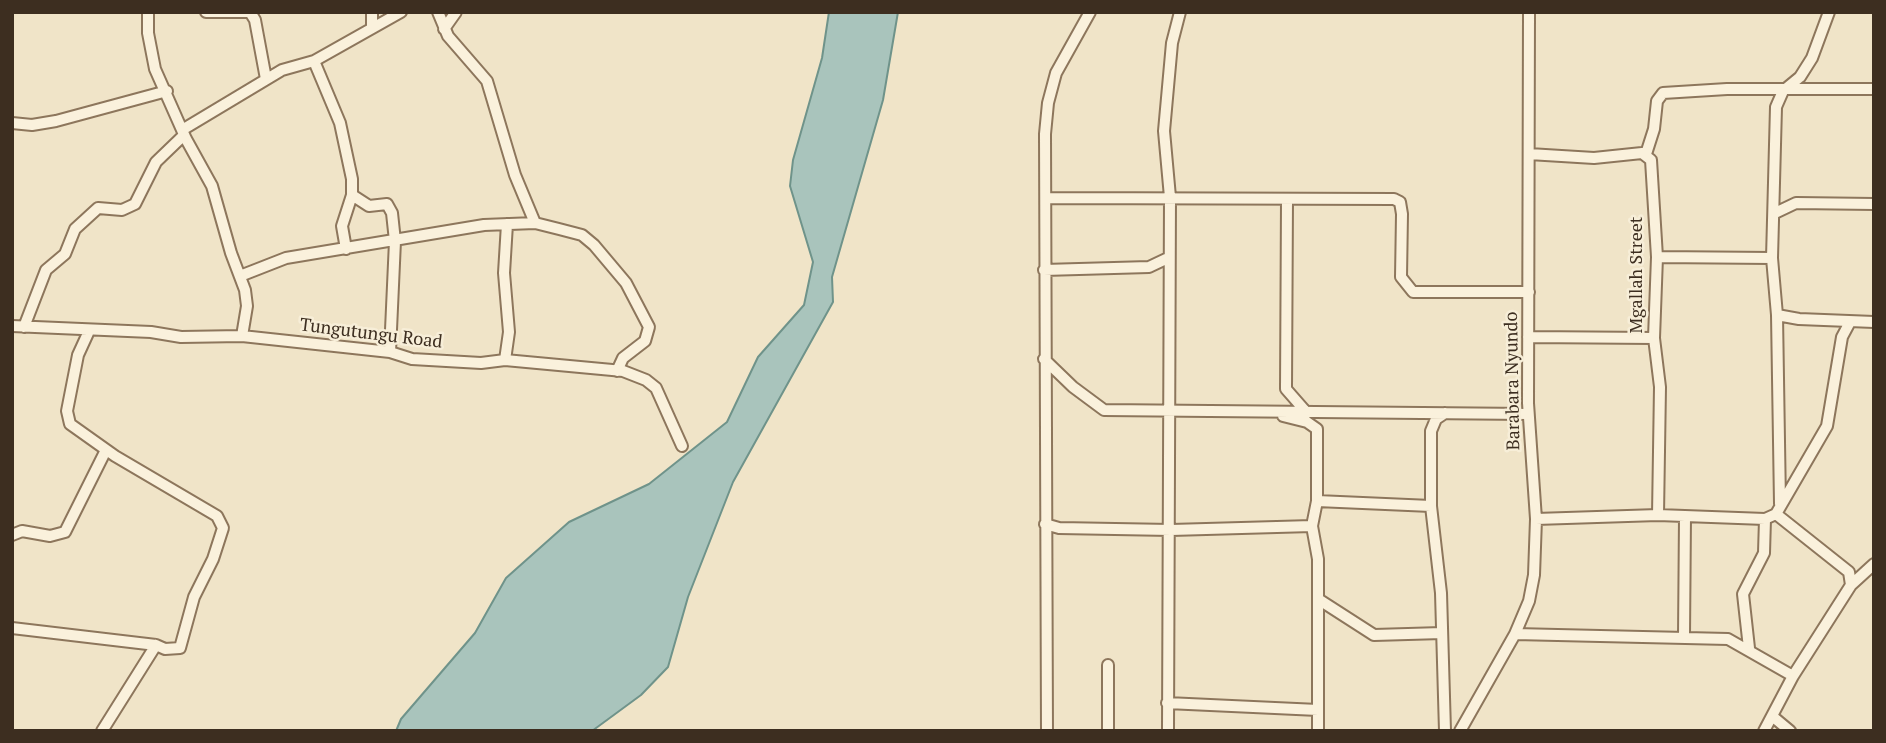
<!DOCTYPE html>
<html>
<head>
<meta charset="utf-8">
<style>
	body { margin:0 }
	#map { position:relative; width:1886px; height:743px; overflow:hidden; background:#f0e4c8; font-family:"PT Serif",serif }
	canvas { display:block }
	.frame { position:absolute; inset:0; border:14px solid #3d2e20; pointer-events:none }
</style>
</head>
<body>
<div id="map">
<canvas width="1886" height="743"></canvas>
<div class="frame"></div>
</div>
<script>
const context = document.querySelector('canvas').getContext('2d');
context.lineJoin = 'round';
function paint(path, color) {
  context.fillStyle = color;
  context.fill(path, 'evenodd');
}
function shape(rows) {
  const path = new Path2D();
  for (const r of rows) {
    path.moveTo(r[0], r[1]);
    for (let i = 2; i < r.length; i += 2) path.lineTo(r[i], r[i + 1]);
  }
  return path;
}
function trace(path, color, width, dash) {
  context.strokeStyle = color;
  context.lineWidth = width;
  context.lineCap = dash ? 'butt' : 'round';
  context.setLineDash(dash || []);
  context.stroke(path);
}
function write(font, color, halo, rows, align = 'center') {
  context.font = font + ' "PT Serif",serif';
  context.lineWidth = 5;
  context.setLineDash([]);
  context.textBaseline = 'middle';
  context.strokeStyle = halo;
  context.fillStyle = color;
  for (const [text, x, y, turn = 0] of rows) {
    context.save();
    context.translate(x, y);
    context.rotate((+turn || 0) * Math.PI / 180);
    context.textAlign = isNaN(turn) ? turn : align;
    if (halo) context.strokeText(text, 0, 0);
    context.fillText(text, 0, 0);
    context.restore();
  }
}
const water = shape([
	[829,12,898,12,883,100,832,277,833,302,733,482,688,597,668,667,641,695,592,731,396,731,401,719,475,633,506,578,569,522,649,484,727,422,758,357,804,305,813,262,790,186,793,160,822,58,829,12]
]);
paint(water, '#a9c4bc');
trace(water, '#6f938a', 2);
const minor = shape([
	[148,12,148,33,155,69,186,139,212,186,231,253,245,290,247,306,242,336],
	[206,12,248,12],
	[250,12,255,20,266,79],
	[438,12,448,36,487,81,515,175,535,223],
	[1829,12,1812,58,1800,77,1783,91,1776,107,1772,258,1777,315,1799,319,1874,322],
	[372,28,372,12],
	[444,29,456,12],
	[314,61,340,123,352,179,352,195,342,226,346,249],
	[12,123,32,125,56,121,167,91],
	[182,130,282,70,314,61,401,12],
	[1529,154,1594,158,1642,153,1651,160,1657,257,1654,338,1660,387,1658,515],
	[1646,154,1654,129,1657,101,1663,93,1727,89,1874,89],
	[352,195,369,206,387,204,392,213,395,241,390,352],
	[1046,198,1394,199,1400,202,1402,214,1401,277,1413,292,1529,292],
	[1287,200,1286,389,1307,413],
	[1775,213,1796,203,1874,204],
	[1657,257,1772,258],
	[1044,270,1149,267,1168,258],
	[240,276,286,258,484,225,535,223,559,229,582,235,594,245,626,283,649,327,645,341,623,358,617,371],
	[1777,315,1780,504],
	[12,326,151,332,181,337,242,336,390,352,412,359,481,363,505,360,623,371,646,380,656,388,682,446],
	[24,327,46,270,65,254,75,229,98,208,122,210,135,204,156,162,184,135],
	[89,331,78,355,67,411,70,424,115,456,217,516,223,528,213,559,194,597,180,648,165,649,156,645,102,731],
	[1528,337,1654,338],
	[1044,359,1073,387,1104,410,1528,414],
	[505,360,509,332,504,273,507,224],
	[1283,416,1307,422,1317,429,1317,501,1312,526,1318,559,1318,731],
	[1317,501,1431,506],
	[1776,514,1827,426,1842,337,1850,322],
	[1536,519,1658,515,1765,519,1776,514,1849,572,1851,585],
	[1045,524,1059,528,1171,530,1312,526],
	[12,535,22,531,50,536,65,532,106,450],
	[1318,599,1374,635,1442,633],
	[12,628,156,645],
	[1515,634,1728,639,1793,676],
	[1684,636,1685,517],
	[1749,648,1743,594,1764,553,1765,519],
	[1108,665,1108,731],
	[1167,703,1318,710],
	[1772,716,1790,731],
	[1047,731,1045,134,1048,103,1056,73,1090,12],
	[1168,731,1170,197,1164,131,1172,43,1180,12],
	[1445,731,1441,593,1431,506,1431,431,1436,419,1445,413],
	[1460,731,1515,634,1529,601,1534,575,1536,519,1528,403,1529,12],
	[1764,731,1793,676,1851,585,1874,564]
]);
trace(minor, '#8d765c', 14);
trace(minor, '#faf1dc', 10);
write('18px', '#3d2e20', '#f7eed8', [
	["Mgallah Street",1637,275,-90],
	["Tungutungu Road",371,334,7],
	["Barabara Nyundo",1513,381,-91]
]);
</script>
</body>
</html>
